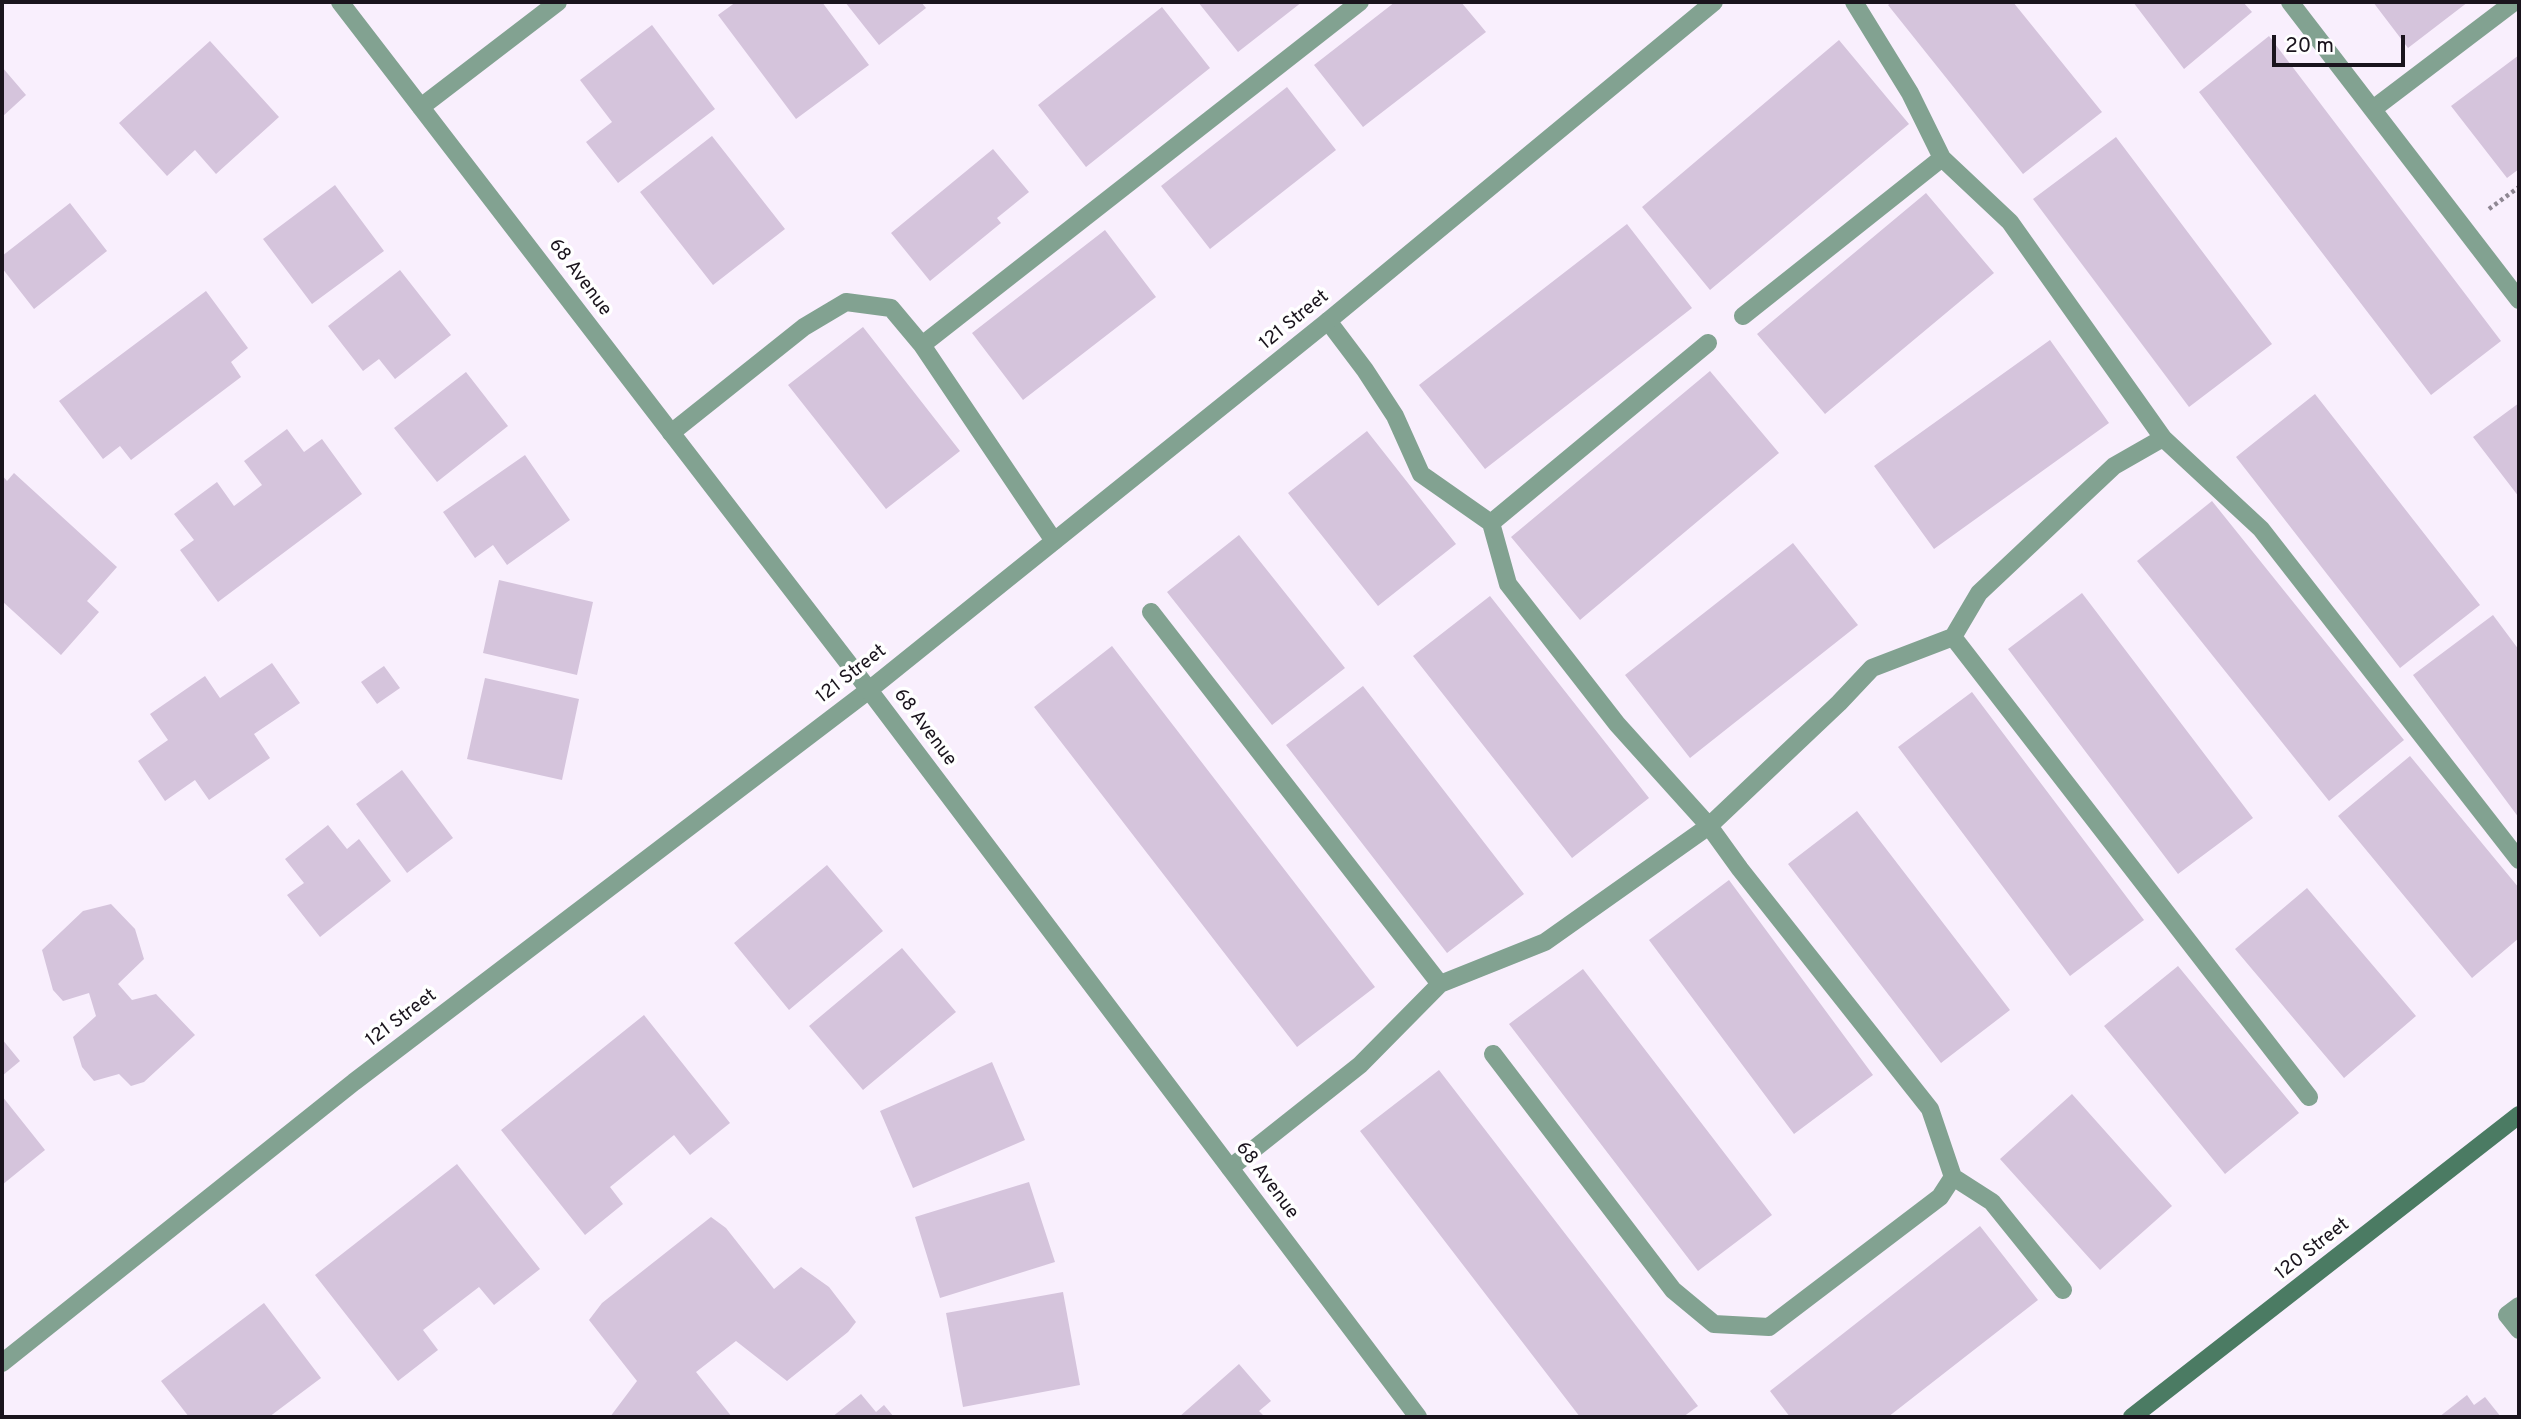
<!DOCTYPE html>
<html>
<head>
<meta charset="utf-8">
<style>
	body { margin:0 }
	#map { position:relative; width:2521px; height:1419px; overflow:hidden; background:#f9effd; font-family:Overpass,sans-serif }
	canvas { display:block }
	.frame { position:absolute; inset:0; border:4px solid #1a141d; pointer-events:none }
	.scale { position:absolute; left:2272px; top:35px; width:133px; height:32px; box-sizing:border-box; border:4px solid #1a141d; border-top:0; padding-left:9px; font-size:21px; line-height:24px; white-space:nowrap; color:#1a141d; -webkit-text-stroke:5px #fff; paint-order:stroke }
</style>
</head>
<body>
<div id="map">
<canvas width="2521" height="1419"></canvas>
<div class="frame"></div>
<div class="scale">20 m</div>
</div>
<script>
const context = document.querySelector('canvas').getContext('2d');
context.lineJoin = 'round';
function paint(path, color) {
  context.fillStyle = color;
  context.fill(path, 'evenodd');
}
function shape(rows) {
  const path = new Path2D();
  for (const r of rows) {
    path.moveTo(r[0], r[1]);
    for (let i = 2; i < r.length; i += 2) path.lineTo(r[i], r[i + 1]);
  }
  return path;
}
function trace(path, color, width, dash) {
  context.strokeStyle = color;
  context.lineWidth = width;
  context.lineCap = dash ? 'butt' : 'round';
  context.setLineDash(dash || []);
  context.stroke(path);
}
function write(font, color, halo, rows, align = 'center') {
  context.font = font + ' Overpass,sans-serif';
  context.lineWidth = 7;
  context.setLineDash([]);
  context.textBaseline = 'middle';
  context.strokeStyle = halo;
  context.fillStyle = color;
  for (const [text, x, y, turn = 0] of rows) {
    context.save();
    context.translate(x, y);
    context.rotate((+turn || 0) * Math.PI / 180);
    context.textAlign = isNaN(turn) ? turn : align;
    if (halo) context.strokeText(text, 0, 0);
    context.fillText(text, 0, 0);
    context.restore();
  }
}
paint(shape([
	[736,2,822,2,869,65,796,119,718,15],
	[845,2,921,2,926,8,879,45],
	[1198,2,1302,2,1238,52],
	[1395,2,1461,2,1486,32,1363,127,1314,65],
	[1892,2,2013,2,2102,112,2023,174,1888,5],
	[2133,2,2243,2,2252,12,2184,69],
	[2373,2,2468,2,2408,48],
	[1162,7,1210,68,1086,167,1038,105],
	[652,25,715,109,618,183,586,142,612,122,580,80],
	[2269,36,2501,341,2431,395,2199,92],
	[1839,40,1909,124,1710,290,1642,207],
	[210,41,279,117,216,174,195,150,167,176,119,123],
	[2519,55,2519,169,2507,178,2451,106],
	[2,67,26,95,2,117],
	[1287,87,1336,150,1210,249,1161,186],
	[712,136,785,229,713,285,640,192],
	[2116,137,2272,344,2189,407,2033,199],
	[993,149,1029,192,997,218,1001,223,930,281,891,233],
	[335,185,384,251,312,304,263,239],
	[1926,193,1994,273,1825,414,1757,334],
	[70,203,107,251,34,309,2,268,2,256],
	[1627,224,1692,308,1485,469,1419,385],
	[1105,230,1156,297,1023,400,972,333],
	[400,270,451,335,395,379,379,359,363,371,328,326],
	[206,291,248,348,231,362,241,377,131,460,120,446,103,459,59,401],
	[863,327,960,451,886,509,788,385],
	[2050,340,2109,423,1934,549,1874,466],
	[1710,371,1779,453,1580,620,1511,537],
	[466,372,508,426,437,482,394,428],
	[2315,394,2480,605,2400,668,2236,457],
	[2519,403,2519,497,2473,437],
	[287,429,304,452,322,439,362,494,218,602,180,550,194,540,174,514,217,482,234,506,262,485,244,461],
	[1367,431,1456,544,1378,606,1288,493],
	[525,455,570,520,507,565,493,545,475,558,443,512],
	[14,473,117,567,87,601,99,612,61,655,2,601,2,475,7,481],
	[2212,501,2404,740,2329,801,2137,561],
	[1239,535,1345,668,1272,725,1167,592],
	[1793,543,1858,625,1690,758,1625,675],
	[499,580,593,602,577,675,483,653],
	[2082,593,2253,818,2178,874,2008,649],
	[1490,596,1649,798,1572,858,1413,656],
	[2493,615,2519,650,2519,818,2413,675],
	[1112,646,1375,987,1297,1047,1034,707],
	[272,663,300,703,254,734,270,758,209,800,195,780,165,801,138,761,168,740,150,714,205,676,220,698],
	[384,666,400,688,377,704,361,682],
	[485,678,579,699,562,780,467,759],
	[1363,686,1524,894,1447,953,1286,745],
	[1972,692,2144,920,2070,976,1898,747],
	[2410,756,2519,888,2519,938,2472,978,2338,816],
	[402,770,453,838,407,873,356,804],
	[1857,811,2010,1010,1941,1063,1788,864],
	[328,825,347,849,359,839,391,881,320,937,287,895,304,883,285,859],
	[827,865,883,931,789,1010,734,943],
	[1729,880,1873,1075,1794,1134,1649,940],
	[2307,888,2416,1016,2344,1078,2235,949],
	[111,904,135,929,144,959,118,984,132,1000,156,994,195,1035,144,1082,131,1086,119,1074,94,1081,82,1067,73,1037,96,1016,89,993,63,1001,53,990,42,950,83,911],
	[902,948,956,1012,863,1090,809,1026],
	[2178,966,2299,1113,2225,1174,2104,1026],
	[1583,969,1772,1215,1698,1271,1509,1024],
	[644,1015,730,1123,690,1155,674,1135,610,1187,623,1204,585,1235,501,1130],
	[2,1039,20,1061,2,1076],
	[992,1062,1025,1140,913,1188,880,1111],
	[1439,1070,1698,1406,1683,1417,1580,1417,1360,1131],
	[2072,1094,2172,1206,2100,1270,2000,1159],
	[2,1096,45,1150,2,1185],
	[457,1164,540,1269,494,1305,479,1287,423,1330,438,1350,398,1381,315,1275],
	[1029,1182,1055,1262,940,1298,915,1217],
	[711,1217,726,1228,774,1289,801,1267,829,1287,856,1322,848,1332,787,1381,736,1341,696,1372,732,1417,610,1417,637,1381,589,1320,602,1303],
	[1980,1226,2038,1300,1888,1417,1790,1417,1770,1391],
	[1063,1292,1080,1385,963,1407,946,1313],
	[264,1303,321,1378,269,1417,189,1417,161,1381],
	[1239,1364,1271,1401,1259,1411,1265,1417,1179,1417],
	[861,1394,876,1412,884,1405,894,1417,832,1417],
	[2467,1395,2474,1405,2485,1397,2501,1417,2439,1417]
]), '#d5c4dc');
trace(shape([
	[2489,209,2519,187]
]), '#8f8793', 4.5, [3.5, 3.5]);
trace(shape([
	[2519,1306,2507,1315,2519,1330]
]), '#82a291', 18);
trace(shape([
	[1854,2,1910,93,1942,158,2010,222,2163,438,2261,529,2519,860],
	[2290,2,2519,300],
	[421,107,558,2],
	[2373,109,2514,2],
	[1743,316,1942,158],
	[1328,321,1365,370,1395,416,1421,474,1491,523,1508,584,1617,724,1709,826,1740,869,1930,1109,1953,1177,1992,1202,2063,1290],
	[922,345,1360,2],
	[671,433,804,327,846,302,891,308,922,345,1054,541],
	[1491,523,1708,343],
	[1151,612,1440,984],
	[1953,637,2309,1097],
	[1493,1054,1673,1290,1714,1324,1769,1327,1940,1197,1953,1177],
	[1230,1168,1360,1065,1440,984,1545,942,1709,826,1839,703,1872,668,1953,637,1979,593,2114,466,2163,438],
	[2,1363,354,1082,869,690]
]), '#82a291', 18);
trace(shape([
	[340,2,869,690,1418,1417],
	[869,690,1328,321,1714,2]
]), '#82a291', 18);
trace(shape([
	[2132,1417,2519,1115]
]), '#4b7b63', 18);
write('19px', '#1a141d', '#fff', [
	["68 Avenue",579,278,53],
	["121 Street",1295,321,-39],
	["121 Street",852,675,-38],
	["68 Avenue",924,728,53],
	["121 Street",402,1019,-37],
	["68 Avenue",1266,1181,53],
	["120 Street",2313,1250,-38]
]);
</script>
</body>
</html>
